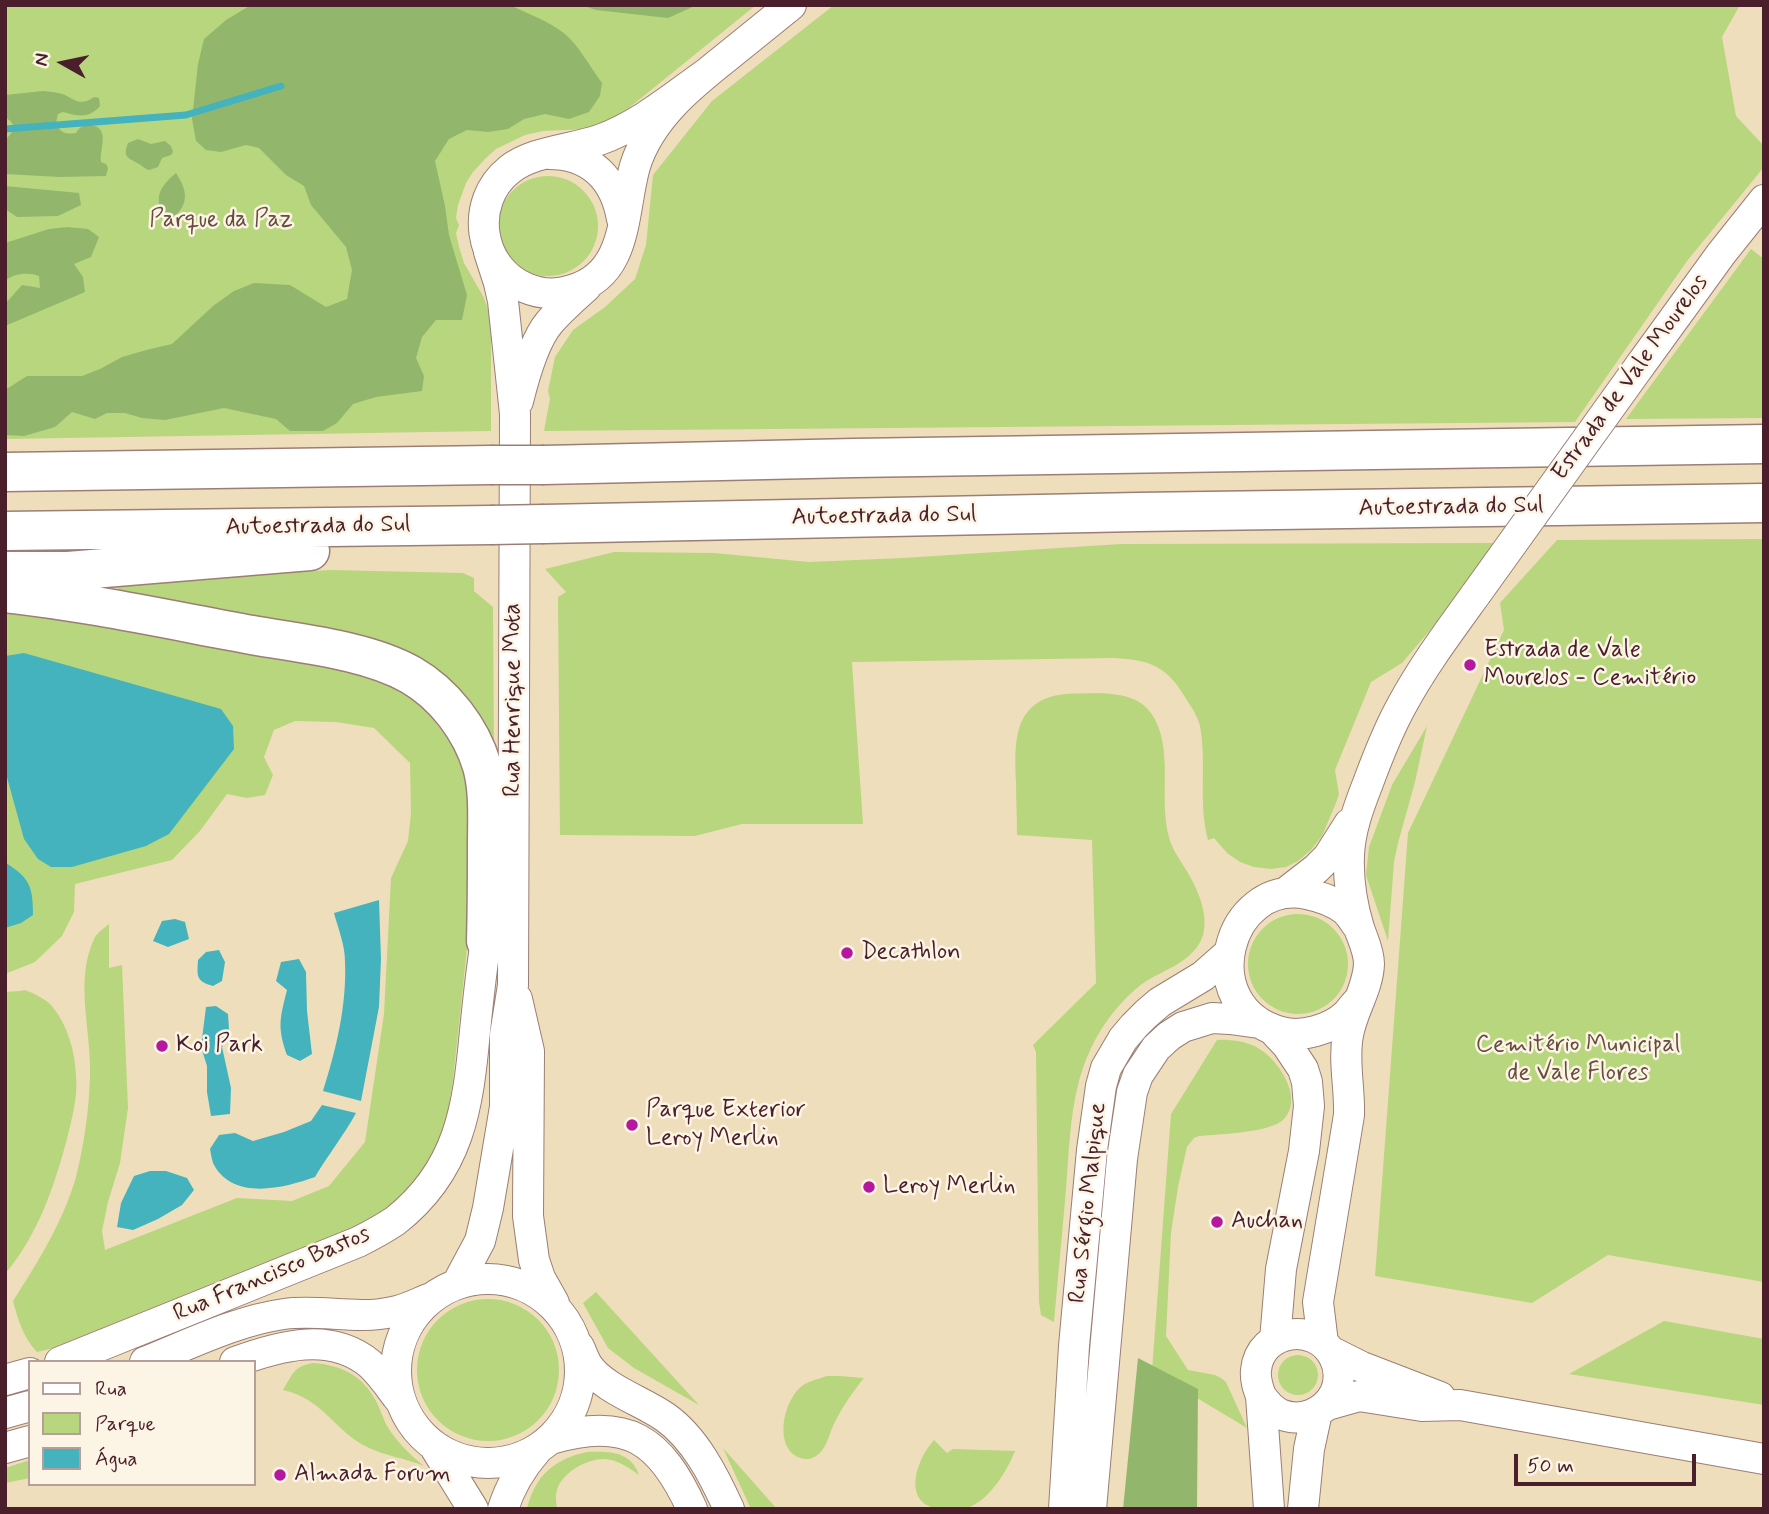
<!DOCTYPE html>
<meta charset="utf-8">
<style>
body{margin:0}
#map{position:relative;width:1769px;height:1514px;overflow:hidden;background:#efdebc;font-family:Mynerve,sans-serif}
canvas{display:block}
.frame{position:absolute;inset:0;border:7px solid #4a1f2b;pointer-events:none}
.legend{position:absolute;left:28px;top:1360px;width:228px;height:126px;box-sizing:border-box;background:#fcf5e5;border:2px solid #b59f9b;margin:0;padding:9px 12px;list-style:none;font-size:21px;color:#4a1f2b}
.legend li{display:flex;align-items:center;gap:14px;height:35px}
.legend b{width:35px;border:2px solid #b59f9b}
.north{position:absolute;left:28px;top:28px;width:70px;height:70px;-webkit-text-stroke:5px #fcf5e5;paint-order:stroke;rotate:279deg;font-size:19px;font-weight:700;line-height:28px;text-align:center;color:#4a1f2b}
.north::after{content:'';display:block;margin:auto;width:24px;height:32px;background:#4a1f2b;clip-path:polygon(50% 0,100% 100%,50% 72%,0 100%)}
.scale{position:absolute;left:1514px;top:1454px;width:182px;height:32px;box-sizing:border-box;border:4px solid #4a1f2b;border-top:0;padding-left:9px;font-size:21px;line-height:24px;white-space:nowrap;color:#4a1f2b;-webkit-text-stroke:5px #fcf5e5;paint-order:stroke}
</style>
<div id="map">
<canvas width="1769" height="1514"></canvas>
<div class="frame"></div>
<ul class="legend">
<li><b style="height:9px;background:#fff"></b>Rua</li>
<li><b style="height:19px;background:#b8d67d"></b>Parque</li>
<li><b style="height:19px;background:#44b3bd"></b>Água</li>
</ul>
<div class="north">N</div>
<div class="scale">50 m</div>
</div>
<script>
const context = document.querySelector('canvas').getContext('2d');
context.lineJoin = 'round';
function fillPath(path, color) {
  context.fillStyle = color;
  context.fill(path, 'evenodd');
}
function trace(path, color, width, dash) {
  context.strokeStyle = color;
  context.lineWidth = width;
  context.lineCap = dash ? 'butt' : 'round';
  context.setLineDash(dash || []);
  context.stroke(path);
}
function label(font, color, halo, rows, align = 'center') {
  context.font = font + ' Mynerve,sans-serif';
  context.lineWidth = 5;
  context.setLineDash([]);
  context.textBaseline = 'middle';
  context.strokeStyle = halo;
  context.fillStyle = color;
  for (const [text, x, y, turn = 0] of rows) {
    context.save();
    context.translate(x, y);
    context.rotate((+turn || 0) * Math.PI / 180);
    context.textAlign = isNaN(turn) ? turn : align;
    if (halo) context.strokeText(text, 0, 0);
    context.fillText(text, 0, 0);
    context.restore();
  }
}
fillPath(new Path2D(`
 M 5,5 L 756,5 L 614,120 L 587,129 L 543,131 L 525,135 L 496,149 L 486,158 L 473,172 L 466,183 L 458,205 L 456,218 L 459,225 L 456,233 L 459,247 L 464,263 L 483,296 L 488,309 L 491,324 L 491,431 L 5,439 Z
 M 834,5 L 1740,5 L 1722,37 L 1736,116 L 1764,146 L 1764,167 L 1687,261 L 1575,422 L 544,431 L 550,399 L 548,391 L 555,357 L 573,330 L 605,307 L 635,279 L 646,245 L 653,175 L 712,101 Z
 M498 226a50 50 0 1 1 100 0a50 50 0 1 1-100 0Z
 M 1751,249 L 1764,259 L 1764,418 L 1626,419 Z
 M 1764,539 L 1764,1282 L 1608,1255 L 1532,1303 L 1375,1276 L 1408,833 L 1504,630 L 1500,603 L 1557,540 Z
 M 1495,543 L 1454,602 L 1402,663 L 1371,682 L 1335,770 L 1339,794 L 1336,803 L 1322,836 L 1311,850 L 1298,861 L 1286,867 L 1271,869 L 1254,867 L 1240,862 L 1227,853 L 1214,838 L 1208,840 C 1198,803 1207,764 1200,726 C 1198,718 1193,709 1188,702 C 1168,667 1153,660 1113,658 L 852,662 L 863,824 L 742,824 L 695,836 L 560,835 L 558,597 L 566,592 L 545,569 L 614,552 L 714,553 L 809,562 L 903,558 L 1121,544 Z
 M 331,570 L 463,573 L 474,578 L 474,591 L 493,607 L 494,751 L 451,683 L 126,595 L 116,587 L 160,580 Z
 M 5,611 L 47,613 L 379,676 L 418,700 L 462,757 L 474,826 L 469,929 L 453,1080 L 445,1130 L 429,1163 L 410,1188 L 379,1216 L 306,1252 L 66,1345 L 37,1352 C 23,1337 18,1320 13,1301 C 38,1262 63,1222 76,1177 C 84,1145 89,1110 90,1077 C 92,1032 74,982 94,939 C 97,933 104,928 109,924 L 109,968 L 122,965 L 128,1108 L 120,1163 L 108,1202 L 102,1231 L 105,1250 L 237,1198 L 292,1201 L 329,1186 L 365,1142 L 384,1014 L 391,878 L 408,841 L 411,813 L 410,763 L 374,728 L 336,722 L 295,721 L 274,730 L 264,757 L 273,775 L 265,795 L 247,798 L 227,794 L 200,831 L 172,860 L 75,884 L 74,912 L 62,936 L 35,962 L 5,974 Z
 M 1099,693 C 1118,694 1139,696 1151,713 C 1175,747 1158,798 1169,837 C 1172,850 1180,859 1186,870 C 1197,887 1209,914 1203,935 C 1194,963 1163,969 1142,984 C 1130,993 1118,1006 1109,1018 C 1070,1071 1071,1127 1066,1190 C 1062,1234 1058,1278 1054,1322 L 1041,1315 L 1039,1302 L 1036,1052 L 1033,1045 L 1096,983 L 1092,840 L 1017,835 C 1017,817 1016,799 1016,781 C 1015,749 1012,709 1050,697 C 1065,692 1083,694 1099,693 Z
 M 1427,726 L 1415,782 L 1398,843 L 1394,862 L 1388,941 L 1366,875 L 1369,847 L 1392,785 Z
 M1248 964a50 50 0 1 1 100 0a50 50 0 1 1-100 0Z
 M 25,990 C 33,993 46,999 52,1006 C 68,1026 75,1051 76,1076 C 78,1097 72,1118 67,1139 C 54,1187 38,1235 5,1274 L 5,992 L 20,991 Z
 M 1217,1040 C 1233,1039 1251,1042 1264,1052 C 1281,1065 1303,1099 1284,1119 C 1271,1133 1219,1134 1199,1136 L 1194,1138 L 1187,1147 L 1178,1187 L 1171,1233 L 1166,1336 L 1188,1370 L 1215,1375 L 1221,1378 L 1226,1382 L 1247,1428 L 1152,1371 L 1171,1114 Z
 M 596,1292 L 699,1405 L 634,1368 L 608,1348 L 583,1303 Z
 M417 1370a71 71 0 1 1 142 0a71 71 0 1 1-142 0Z
 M 1664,1321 L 1764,1339 L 1764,1405 L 1569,1374 Z
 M1278 1375a20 20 0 1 1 40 0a20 20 0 1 1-40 0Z
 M 314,1363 C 339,1365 360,1374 373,1396 C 379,1405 382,1416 387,1426 C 397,1442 409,1454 424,1466 C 405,1458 385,1456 367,1447 C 333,1430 325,1400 283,1390 C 293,1374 293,1366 314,1363 Z
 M 827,1376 L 839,1376 L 864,1378 C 852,1393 842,1407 834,1424 C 830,1432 828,1442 823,1449 C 819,1455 812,1460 805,1459 C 772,1454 782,1401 802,1386 C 809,1381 818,1379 827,1376 Z
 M 934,1440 L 947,1453 L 953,1449 L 1015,1451 C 1007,1471 989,1501 967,1508 C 961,1510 952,1509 945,1509 C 901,1509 914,1462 934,1440 Z
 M 723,1448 L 777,1509 L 751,1509 Z
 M 587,1452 C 609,1451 631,1451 639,1475 C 629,1468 617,1459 604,1459 C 587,1459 565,1471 558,1487 C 555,1494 556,1501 557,1509 L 527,1509 C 535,1476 554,1459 587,1452 Z
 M 30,1460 L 30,1478 L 5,1483 L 5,1468 Z`), '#b8d67d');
fillPath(new Path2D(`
 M 251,5 L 510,5 C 528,14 549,21 565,34 C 579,46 591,68 602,83 L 600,96 L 589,112 L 569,119 L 545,114 L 524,119 L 508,129 L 488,132 L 467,130 L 449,139 L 435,161 L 445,206 L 449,235 L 467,295 L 462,320 L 436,320 L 422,337 L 416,358 L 424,376 L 422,391 L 376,397 L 353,404 L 337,423 L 323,431 L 290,431 L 276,419 L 224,408 L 165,420 L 142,418 L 125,413 L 107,413 L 95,419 L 72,412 L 55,427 L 24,436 L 5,435 L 5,390 L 27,376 L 82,376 L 100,369 L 122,357 L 150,349 L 172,344 L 213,306 L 234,291 L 254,283 L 290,285 L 326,307 L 347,299 L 352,270 L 346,247 L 311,205 L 304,186 L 286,175 L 259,148 L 246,145 L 221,152 L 206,150 L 196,141 L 192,119 L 198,64 L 204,39 L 226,20 Z
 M 581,5 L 697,5 L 668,18 L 596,10 Z
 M 43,91 C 51,92 60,92 67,96 C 77,102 83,105 94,97 L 99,98 L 100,106 C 89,119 78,116 63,112 L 58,114 L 56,123 C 59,132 66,135 76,133 C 80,127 83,124 91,125 C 111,128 99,150 101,162 L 106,164 L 108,168 L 106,176 L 59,177 L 5,174 C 5,166 3,148 5,142 C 9,133 22,128 5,117 L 5,95 Z
 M 138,139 L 151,144 L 165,141 L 171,146 L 173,152 L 171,155 L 162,158 L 158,167 L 149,170 C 145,169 143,166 139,164 C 129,158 122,158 128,143 Z
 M 176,173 C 190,194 188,208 167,222 C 154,200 156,190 176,173 Z
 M 5,186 L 79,193 L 81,205 L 58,216 L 17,217 L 5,209 Z
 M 67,227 L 88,229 L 99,237 L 91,257 L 74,264 L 83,277 L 85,292 L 5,326 L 5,304 L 22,285 L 40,288 L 39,276 C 28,272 14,273 5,281 L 5,243 L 49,229 Z
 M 1138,1358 L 1198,1389 L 1197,1509 L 1123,1509 Z`), '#92b76c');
fillPath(new Path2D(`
 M 24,653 L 221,709 L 233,726 L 234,749 L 169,834 L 146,846 L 72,867 L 51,867 L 38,859 L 24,839 L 5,770 L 5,656 Z
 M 6,863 C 30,878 33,887 33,915 L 21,923 L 5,928 Z
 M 379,900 L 381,959 L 379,1007 L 361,1101 L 323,1091 C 336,1050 347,1005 345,961 C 345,945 338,928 334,913 Z
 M 175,919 L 185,922 L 189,939 L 168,947 L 153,941 L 162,921 Z
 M 219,950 L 225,962 L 222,981 L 213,986 C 196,981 197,977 198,960 L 206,952 Z
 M 299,959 L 306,972 L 307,1011 L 312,1054 L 300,1061 L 287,1055 C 277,1027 280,1018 287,990 L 276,981 L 281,962 Z
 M 216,1006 L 228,1014 L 229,1029 L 222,1047 L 231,1088 L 230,1114 L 211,1116 L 207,1092 L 207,1066 L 201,1047 L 206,1007 Z
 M 322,1105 L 356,1113 C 344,1135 328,1155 315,1177 C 284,1188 234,1201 214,1165 C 212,1161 211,1154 210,1149 L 219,1135 L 235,1133 L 253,1141 L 284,1132 L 311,1121 Z
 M 150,1171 L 166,1171 L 187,1178 L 194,1190 L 182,1205 L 158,1219 L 133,1230 L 117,1227 L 121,1203 L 134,1176 Z`), '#44b3bd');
trace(new Path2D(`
 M 5,129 L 186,115 L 281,86`), '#44b3bd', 7);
const secondary = new Path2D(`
 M 707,73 C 673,97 639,126 599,140 C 572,149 530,152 509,170 C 469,202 478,268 526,288 C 540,294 557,295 572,290 C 629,274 622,211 635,166 C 650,118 690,86 728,56 C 749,39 770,22 791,5
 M 549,154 C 591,154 615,179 622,219
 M 1639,367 L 1721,254 L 1764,200
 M 518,401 C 524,377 534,341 549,323 C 560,310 574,298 586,287
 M 1285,893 L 1316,869 L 1328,857 L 1349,824
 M 517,999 L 529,1051 L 528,1216 L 534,1260 L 540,1278 L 554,1303
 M 1357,1002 C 1353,1006 1350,1011 1346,1015 C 1331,1029 1302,1038 1281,1032 C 1192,1007 1227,878 1307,894 C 1321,897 1335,901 1346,911 C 1351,916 1355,923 1359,928
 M 1272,1029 L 1287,1045 L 1303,1069 L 1307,1082 L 1309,1106 L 1304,1151 L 1281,1269 L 1275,1340
 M396 1371a92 92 0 1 1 184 0a92 92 0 1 1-184 0Z
 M 458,1282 L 480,1241 L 488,1208 L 505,1107 L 505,1035 L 513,985 L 515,414 L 503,301 L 499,283 L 489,252
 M 1323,1343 L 1318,1302 L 1349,1115 C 1350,1088 1343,1061 1348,1035 C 1352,1011 1368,989 1369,964 C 1369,951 1363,940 1359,928 C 1352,905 1348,879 1349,855 C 1350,830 1359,806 1368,783 C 1378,756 1388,730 1402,705 C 1423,666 1450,630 1476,594
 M 579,1347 C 582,1353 584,1360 588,1366 C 604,1389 642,1401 665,1417 C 695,1438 714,1476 729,1509
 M 1332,1352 L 1362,1367 L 1440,1397
 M 60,1362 L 358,1242 C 370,1236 383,1229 395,1221 C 460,1170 468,1107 475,1031 C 478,1001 481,971 486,941
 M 145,1362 C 188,1345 238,1320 284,1314 C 320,1309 357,1320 392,1312 C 405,1310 416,1304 428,1299
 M 235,1362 C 279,1346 330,1331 370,1364 C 381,1374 389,1386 398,1398
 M 5,1380 L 30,1373
 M 1261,1396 C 1266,1403 1272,1410 1280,1414 C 1301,1423 1325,1413 1335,1393 C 1340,1382 1340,1368 1334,1357 C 1316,1321 1260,1329 1256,1370 C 1255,1380 1258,1388 1261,1396 L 1269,1509
 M 1327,1405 L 1359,1396 L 1422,1406 L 1460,1405 L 1764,1459
 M 5,1413 L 30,1406
 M 551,1439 C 627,1416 661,1440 692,1509
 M 5,1448 L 30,1441
 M 436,1449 L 473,1509
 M 503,1509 C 510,1487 521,1468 536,1451
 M 1064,1509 L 1074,1346 L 1092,1150 L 1101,1086 L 1106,1068 L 1123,1039 L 1134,1026 L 1146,1014 L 1160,1002 L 1203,976 L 1228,954
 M 1091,1509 L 1122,1159 L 1132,1092 L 1138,1075 L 1156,1048 L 1169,1036 L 1183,1027 L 1212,1018 L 1230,1019 L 1259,1023
 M 1303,1509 L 1309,1449 L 1317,1412`);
const highway = new Path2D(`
 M 544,465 L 854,458 L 1764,444
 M 5,472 L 491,465
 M 544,524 L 1138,512 L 1764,503
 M 5,531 L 491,525
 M 5,571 L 68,571 L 310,551
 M 5,593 C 88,602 170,620 252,635 C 302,644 367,650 411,675 C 444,694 471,729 482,766 C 489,791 487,819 487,845 C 487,877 487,909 486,941`);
trace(secondary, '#9c7e74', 32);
trace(highway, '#9c7e74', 41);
trace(secondary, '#fff', 30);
trace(highway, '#fff', 38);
const secondaryBridge = new Path2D(`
 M 1476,594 L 1639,367`);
const highwayBridge = new Path2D(`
 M 491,465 L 544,465
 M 491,525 L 544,524`);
trace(secondaryBridge, '#9c7e74', 32, []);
trace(highwayBridge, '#9c7e74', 41, []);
trace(secondaryBridge, '#fff', 30);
trace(highwayBridge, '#fff', 38);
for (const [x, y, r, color] of [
 [1470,665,7,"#b5179e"],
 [847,953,7,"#b5179e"],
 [162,1046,7,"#b5179e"],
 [632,1125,7,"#b5179e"],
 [869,1187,7,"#b5179e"],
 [1217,1222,7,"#b5179e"],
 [280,1475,7,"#b5179e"]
]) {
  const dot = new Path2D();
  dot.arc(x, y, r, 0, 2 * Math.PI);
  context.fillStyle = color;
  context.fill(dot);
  trace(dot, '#fcf5e5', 2.5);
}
label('24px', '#664d40', '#fcf5e5', [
 ["Parque da Paz",221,221],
 ["Cemitério Municipal",1578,1046],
 ["de Vale Flores",1578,1074]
]);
label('24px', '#4a1f2b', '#fcf5e5', [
 ["Estrada de Vale Mourelos",1631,378,-54],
 ["Autoestrada do Sul",1451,508,-1],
 ["Autoestrada do Sul",884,517,-1],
 ["Autoestrada do Sul",318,527,-1],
 ["Rua Henrique Mota",514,700,-90],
 ["Rua Sérgio Malpique",1089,1203,-84],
 ["Rua Francisco Bastos",272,1275,-23]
]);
label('24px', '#4a1f2b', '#fcf5e5', [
 ["Estrada de Vale",1484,651],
 ["Mourelos - Cemitério",1484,679],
 ["Decathlon",861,953],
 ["Koi Park",176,1046],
 ["Parque Exterior",646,1111],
 ["Leroy Merlin",646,1139],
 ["Leroy Merlin",883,1187],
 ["Auchan",1231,1222],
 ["Almada Forum",294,1475]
], 'left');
</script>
